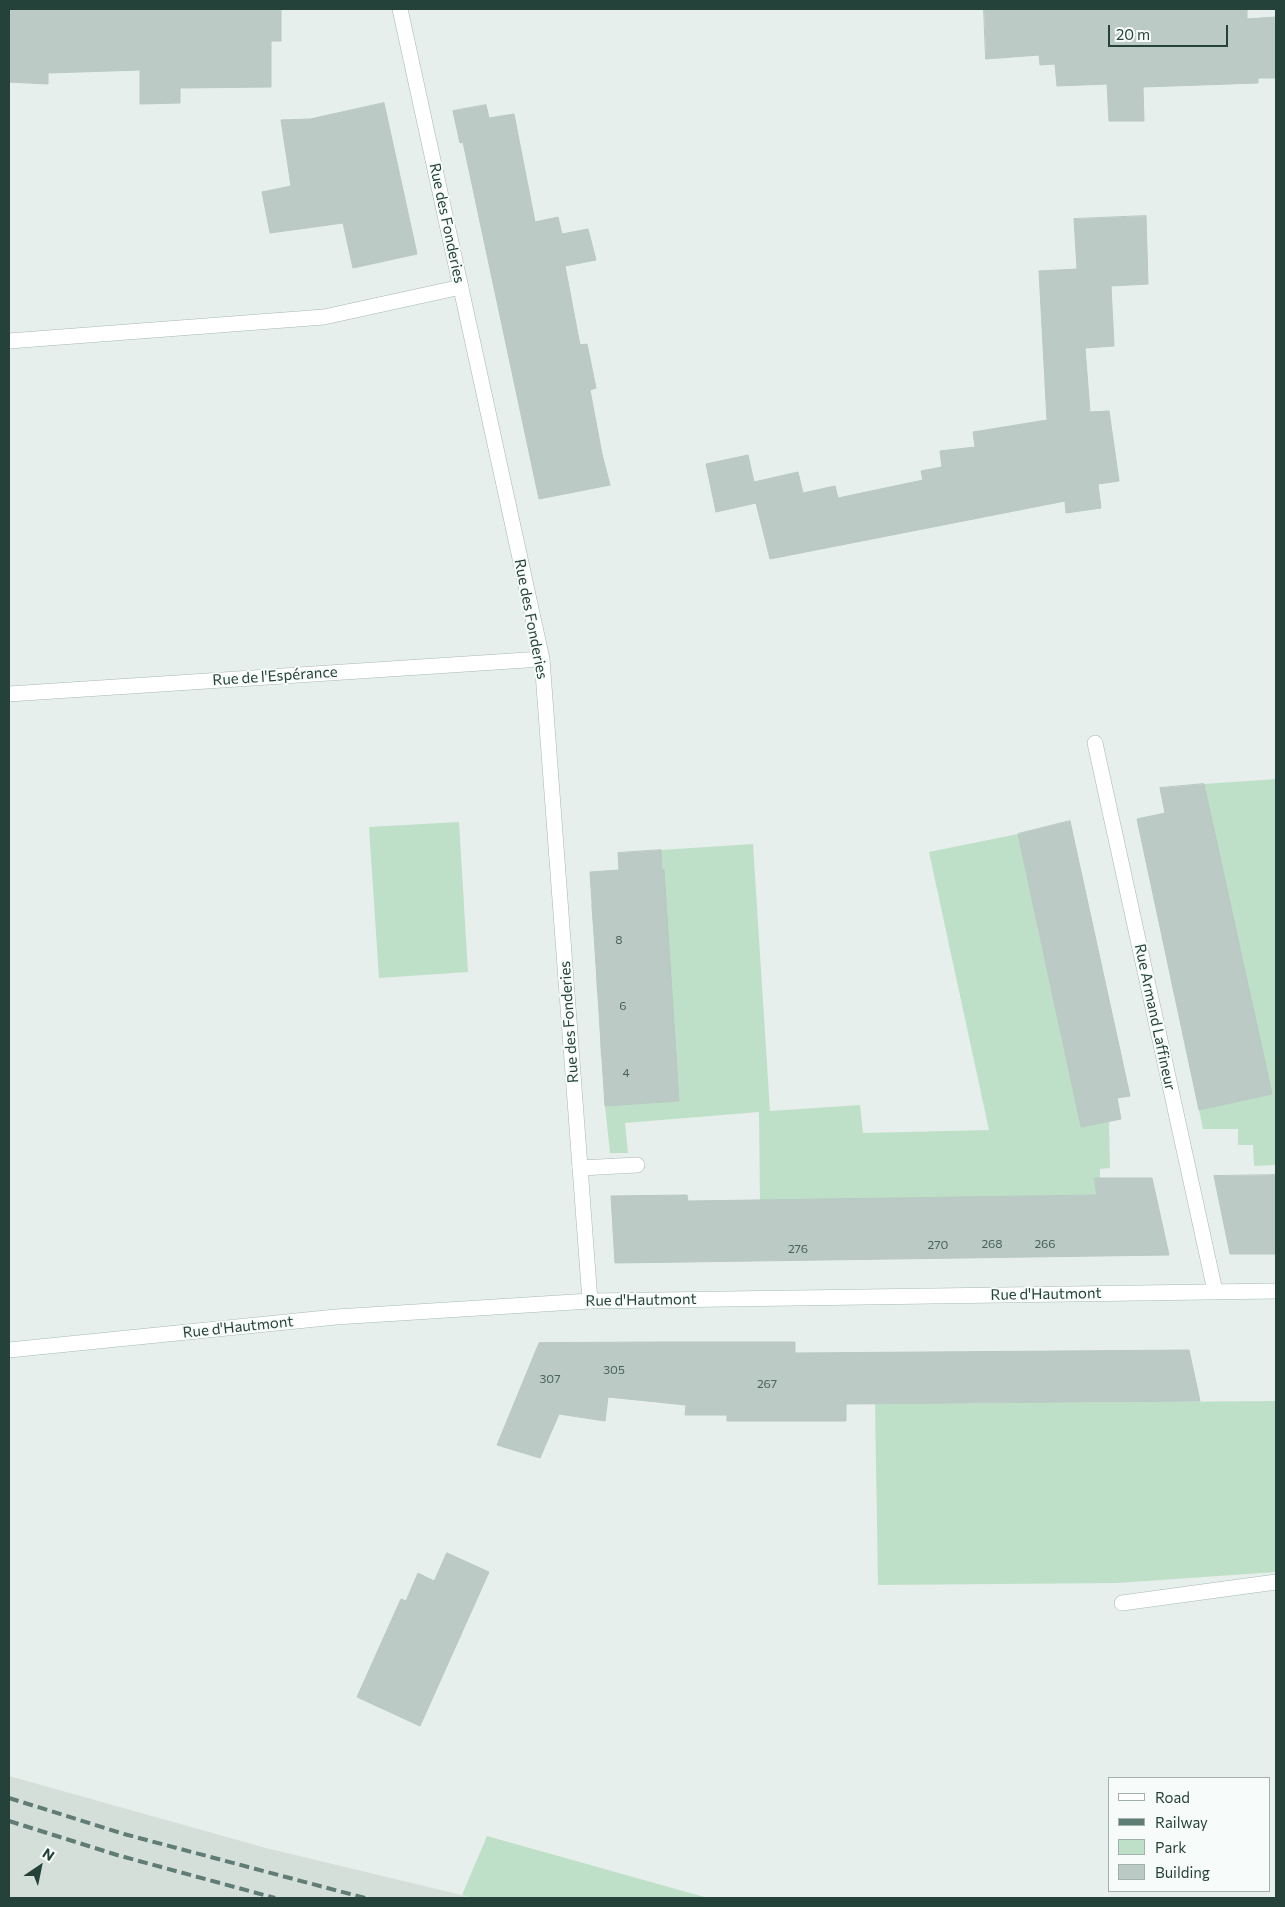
<!DOCTYPE html>
<meta charset="utf-8">
<style>
body{margin:0}
#map{position:relative;width:1285px;height:1907px;overflow:hidden;background:#e6efeb;font-family:Commissioner,sans-serif}
canvas{display:block}
.frame{position:absolute;inset:0;border:10px solid #24423a;pointer-events:none}
.legend{position:absolute;left:1108px;top:1777px;width:162px;height:115px;box-sizing:border-box;background:#f7fbf9;border:1px solid #a3b1ad;margin:0;padding:6px 9px;list-style:none;font-size:15px;color:#24423a}
.legend li{display:flex;align-items:center;gap:10px;height:25px}
.legend b{width:25px;border:1px solid #a3b1ad}
.north{position:absolute;left:15px;top:1842px;width:50px;height:50px;-webkit-text-stroke:4px #f7fbf9;paint-order:stroke;rotate:34deg;font-size:14px;font-weight:700;line-height:20px;text-align:center;color:#24423a}
.north::after{content:'';display:block;margin:auto;width:18px;height:22px;background:#24423a;clip-path:polygon(50% 0,100% 100%,50% 72%,0 100%)}
.scale{position:absolute;left:1108px;top:25px;width:120px;height:22px;box-sizing:border-box;border:2px solid #24423a;border-top:0;padding-left:6px;font-size:15px;line-height:18px;white-space:nowrap;color:#24423a;-webkit-text-stroke:4px #f7fbf9;paint-order:stroke}
</style>
<div id="map">
<canvas width="1285" height="1907"></canvas>
<div class="frame"></div>
<ul class="legend">
<li><b style="height:6px;background:#fff"></b>Road</li>
<li><b style="height:6px;background:#5f7d75"></b>Railway</li>
<li><b style="height:14px;background:#bfe0c8"></b>Park</li>
<li><b style="height:14px;background:#bbcac4"></b>Building</li>
</ul>
<div class="north">N</div>
<div class="scale">20 m</div>
</div>
<script>
const context = document.querySelector('canvas').getContext('2d');
context.lineJoin = 'round';
function fillPath(path, color) {
  context.fillStyle = color;
  context.fill(path, 'evenodd');
}
function trace(path, color, width, dash) {
  context.strokeStyle = color;
  context.lineWidth = width;
  context.lineCap = dash ? 'butt' : 'round';
  context.setLineDash(dash || []);
  context.stroke(path);
}
function label(font, color, halo, rows, align = 'center') {
  context.font = font + ' Commissioner,sans-serif';
  context.lineWidth = 4;
  context.setLineDash([]);
  context.textBaseline = 'middle';
  context.strokeStyle = halo;
  context.fillStyle = color;
  for (const [text, x, y, turn = 0] of rows) {
    context.save();
    context.translate(x, y);
    context.rotate((+turn || 0) * Math.PI / 180);
    context.textAlign = isNaN(turn) ? turn : align;
    if (halo) context.strokeText(text, 0, 0);
    context.fillText(text, 0, 0);
    context.restore();
  }
}
fillPath(new Path2D(`
 M 9,1776 L 266,1848 L 474,1898 L 9,1898 Z`), '#d4dfda');
fillPath(new Path2D(`
 M 1276,779 L 1276,1192 L 1275,1165 L 1254,1166 L 1253,1145 L 1238,1145 L 1238,1129 L 1203,1129 L 1199,1110 L 1272,1094 L 1175,997 L 1171,981 L 1244,965 L 1232,918 L 1161,933 L 1158,916 L 1229,900 L 1218,853 L 1147,868 L 1144,851 L 1215,834 L 1204,784 Z
 M 459,822 L 468,972 L 379,978 L 369,827 Z
 M 1018,834 L 1081,1127 L 1109,1121 L 1110,1168 L 1100,1169 L 1100,1178 L 1095,1178 L 1096,1195 L 760,1200 L 759,1112 L 625,1123 L 628,1153 L 610,1153 L 605,1106 L 679,1101 L 677,1072 L 631,1055 L 601,1058 L 600,1040 L 675,1035 L 670,986 L 597,992 L 596,974 L 670,969 L 665,920 L 593,925 L 591,904 L 665,898 L 661,850 L 753,844 L 770,1111 L 860,1105 L 863,1133 L 989,1130 L 929,852 Z
 M 1276,1401 L 1276,1572 L 1117,1583 L 878,1585 L 875,1404 Z
 M 487,1836 L 708,1898 L 474,1898 L 462,1895 Z`), '#bfe0c8');
const building = new Path2D(`
 M 9,9 L 281,9 L 281,41 L 271,41 L 271,87 L 180,88 L 180,103 L 140,104 L 140,70 L 48,73 L 48,84 L 9,82 Z
 M 984,9 L 1247,9 L 1247,19 L 1276,17 L 1276,78 L 1258,78 L 1258,83 L 1143,87 L 1144,121 L 1109,121 L 1107,84 L 1057,86 L 1055,64 L 1040,65 L 1039,55 L 986,59 Z
 M 384,103 L 417,254 L 353,268 L 343,223 L 270,233 L 262,192 L 291,186 L 281,120 L 310,119 Z
 M 486,105 L 489,118 L 514,114 L 535,222 L 558,217 L 562,234 L 588,229 L 596,260 L 565,266 L 580,345 L 587,344 L 596,388 L 590,390 L 602,454 L 610,485 L 539,499 L 463,142 L 460,143 L 453,111 Z
 M 1146,216 L 1148,284 L 1111,286 L 1114,346 L 1085,348 L 1090,412 L 1109,411 L 1119,481 L 1098,484 L 1101,508 L 1066,513 L 1065,501 L 770,559 L 756,503 L 716,512 L 706,464 L 748,455 L 754,482 L 798,472 L 803,493 L 835,486 L 838,498 L 923,480 L 921,471 L 942,467 L 940,451 L 975,447 L 973,432 L 1047,420 L 1039,271 L 1077,269 L 1074,219 Z
 M 1204,784 L 1272,1094 L 1199,1110 L 1137,819 L 1165,813 L 1160,788 Z
 M 1070,821 L 1130,1096 L 1117,1098 L 1121,1119 L 1081,1127 L 1018,834 Z
 M 661,850 L 662,870 L 664,869 L 679,1101 L 605,1106 L 590,872 L 619,870 L 618,853 Z
 M 1276,1175 L 1276,1254 L 1230,1254 L 1214,1176 Z
 M 1095,1178 L 1152,1178 L 1169,1255 L 615,1263 L 611,1196 L 687,1195 L 688,1201 L 1096,1195 Z
 M 661,1342 L 795,1342 L 795,1353 L 1189,1350 L 1200,1401 L 846,1404 L 846,1421 L 727,1421 L 727,1415 L 685,1415 L 686,1405 L 608,1397 L 605,1421 L 559,1414 L 540,1458 L 497,1445 L 539,1343 Z
 M 447,1553 L 489,1572 L 420,1726 L 357,1697 L 401,1599 L 406,1601 L 418,1573 L 434,1581 Z`);
fillPath(building, '#bbcac4');
trace(building, '#b8c9c2', 1);
const lane = new Path2D(`
 M 9,341 L 324,317 L 461,287
 M 580,1168 L 637,1165
 M 1122,1603 L 1276,1582`);
const street = new Path2D(`
 M 400,9 L 542,659 L 590,1301
 M 9,694 L 542,659
 M 1095,743 L 1215,1291`);
const secondary = new Path2D(`
 M 9,1350 L 336,1317 L 590,1301 L 1276,1291`);
trace(lane, '#a8b8b2', 16);
trace(street, '#a8b8b2', 16);
trace(secondary, '#a4bbb3', 16);
trace(lane, '#fff', 15);
trace(street, '#fff', 15);
trace(secondary, '#fff', 15);
trace(new Path2D(`
 M 9,1798 L 124,1834 L 365,1898
 M 9,1821 L 117,1855 L 275,1898`), '#5f7d75', 4, [10, 5]);
label('12px', '#4a645c', null, [
 ["8",619,940],
 ["6",623,1006],
 ["4",626,1073],
 ["268",992,1244],
 ["266",1045,1244],
 ["270",938,1245],
 ["276",798,1249],
 ["305",614,1370],
 ["307",550,1379],
 ["267",767,1384]
]);
label('15px', '#24423a', '#f7fbf9', [
 ["Rue des Fonderies",447,223,78],
 ["Rue des Fonderies",531,619,79],
 ["Rue de l'Espérance",275,676,-4],
 ["Rue Armand Laffineur",1155,1017,78],
 ["Rue des Fonderies",569,1022,-94],
 ["Rue d'Hautmont",1046,1294,-1],
 ["Rue d'Hautmont",641,1300,-1],
 ["Rue d'Hautmont",238,1327,-6]
]);
</script>
